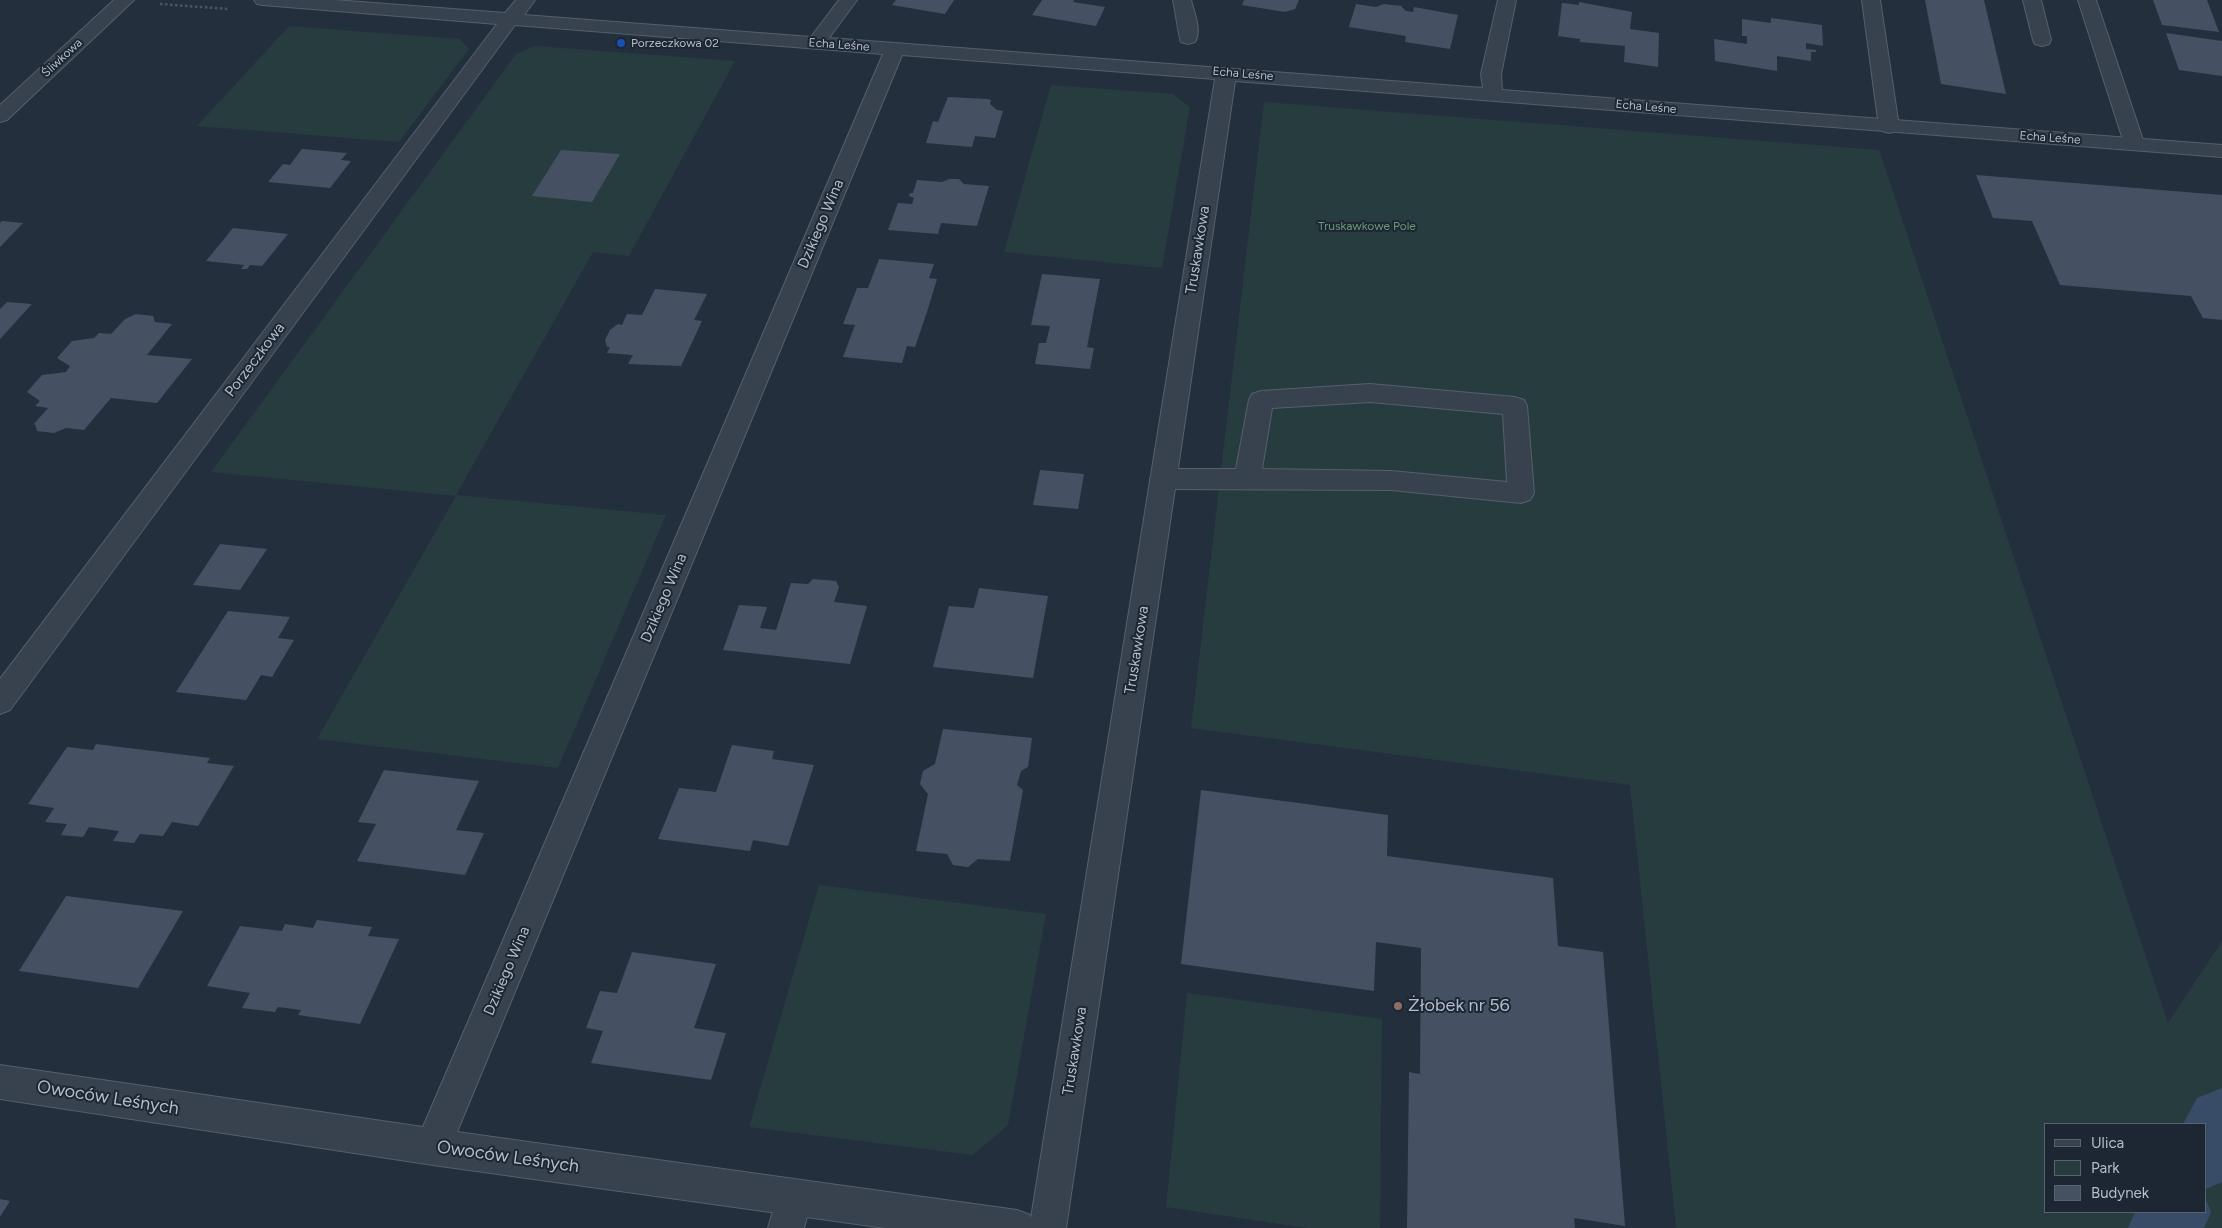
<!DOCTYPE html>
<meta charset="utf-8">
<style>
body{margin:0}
#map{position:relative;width:2222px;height:1228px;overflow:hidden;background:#242f3e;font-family:Figtree,sans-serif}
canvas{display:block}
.legend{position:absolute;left:2044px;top:1123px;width:162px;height:90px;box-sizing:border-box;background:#1d2633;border:1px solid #59626f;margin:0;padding:6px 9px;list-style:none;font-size:15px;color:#b4bcc9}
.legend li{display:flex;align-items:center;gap:10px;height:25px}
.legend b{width:25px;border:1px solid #59626f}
</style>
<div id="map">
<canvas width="2222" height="1228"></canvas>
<ul class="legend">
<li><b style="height:6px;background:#38414e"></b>Ulica</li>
<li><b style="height:14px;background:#263c3f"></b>Park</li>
<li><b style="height:14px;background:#455162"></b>Budynek</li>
</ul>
</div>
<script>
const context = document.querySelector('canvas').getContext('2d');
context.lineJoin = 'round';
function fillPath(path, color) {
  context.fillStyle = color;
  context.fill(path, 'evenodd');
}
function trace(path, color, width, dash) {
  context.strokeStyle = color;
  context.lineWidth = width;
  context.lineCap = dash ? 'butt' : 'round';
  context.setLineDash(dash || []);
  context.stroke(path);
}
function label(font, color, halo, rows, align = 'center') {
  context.font = font + ' Figtree,sans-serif';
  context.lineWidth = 4;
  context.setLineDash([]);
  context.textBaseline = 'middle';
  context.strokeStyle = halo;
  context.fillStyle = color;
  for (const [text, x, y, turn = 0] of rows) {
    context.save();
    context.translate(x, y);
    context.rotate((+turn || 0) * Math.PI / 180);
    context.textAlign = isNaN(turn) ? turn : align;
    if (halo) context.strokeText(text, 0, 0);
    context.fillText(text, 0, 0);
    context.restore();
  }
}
fillPath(new Path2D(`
 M 289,26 L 460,39 L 469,49 L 399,142 L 197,126 Z
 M 535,46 L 735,61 L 629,256 L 593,252 L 456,495 L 666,515 L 558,768 L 317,739 L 456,496 L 211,472 L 516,54 Z
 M 1051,85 L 1173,94 L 1190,107 L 1162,268 L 1004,252 Z
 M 1264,102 L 1879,150 L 2168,1023 L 2222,941 L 2222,1228 L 1676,1228 L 1630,785 L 1191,728 ZM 2046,1124 L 2206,1124 L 2206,1212 L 2046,1212 Z
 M 819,885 L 1046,914 L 1008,1125 L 973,1155 L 749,1127 Z
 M 1187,993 L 1382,1019 L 1380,1228 L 1306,1228 L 1166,1207 Z`), '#263c3f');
fillPath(new Path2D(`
 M 2222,1088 L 2222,1182 L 2206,1189 L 2206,1124 L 2183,1124 L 2197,1098 Z
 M 2206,1200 L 2211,1212 L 2204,1228 L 2128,1228 L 2135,1212 L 2206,1212 Z`), '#394c67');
fillPath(new Path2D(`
 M 896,0 L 954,0 L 945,14 L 892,5 Z
 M 1042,0 L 1074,0 L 1073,2 L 1105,7 L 1096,26 L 1032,15 Z
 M 1244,0 L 1299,0 L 1295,9 L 1285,12 L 1242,5 Z
 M 1925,0 L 1984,0 L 2006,94 L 1941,84 Z
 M 2153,0 L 2207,0 L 2219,32 L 2162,25 Z
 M 1579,2 L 1632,12 L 1630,29 L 1659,33 L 1658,67 L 1624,62 L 1625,46 L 1580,42 L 1580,39 L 1558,36 L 1562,3 L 1579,5 Z
 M 1356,4 L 1376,7 L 1384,4 L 1401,6 L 1406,11 L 1413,12 L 1414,7 L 1458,15 L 1450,49 L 1405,42 L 1406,36 L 1349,27 Z
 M 1771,18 L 1822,25 L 1823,46 L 1806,43 L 1806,49 L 1816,50 L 1816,52 L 1811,52 L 1811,61 L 1777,56 L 1777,71 L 1715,61 L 1714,39 L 1747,44 L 1747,36 L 1742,36 L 1742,19 L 1771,23 Z
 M 2166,33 L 2222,41 L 2222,76 L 2179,70 Z
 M 948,97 L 987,99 L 991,100 L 990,104 L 997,110 L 1003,111 L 995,138 L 975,136 L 972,147 L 926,143 L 933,121 L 938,122 Z
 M 302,149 L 347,153 L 341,160 L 351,161 L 330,188 L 268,182 L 283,164 L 290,165 Z
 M 561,150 L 620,154 L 592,202 L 532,196 Z
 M 1976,175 L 2222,195 L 2222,320 L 2203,318 L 2191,296 L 2060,285 L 2032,221 L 1993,218 Z
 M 949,179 L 959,179 L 964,184 L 989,186 L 977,226 L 941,223 L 938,234 L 888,230 L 898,203 L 912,204 L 914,198 L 909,196 L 910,193 L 913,193 L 917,180 L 942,182 Z
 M 2,221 L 23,223 L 0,247 L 0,223 Z
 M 233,228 L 288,234 L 262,266 L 250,265 L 247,269 L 241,269 L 244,265 L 206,261 Z
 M 879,259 L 934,264 L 929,278 L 937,279 L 927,312 L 915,347 L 907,346 L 902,363 L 843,357 L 855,325 L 843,324 L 857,288 L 868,288 Z
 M 1042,274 L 1100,279 L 1087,347 L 1094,348 L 1090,369 L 1035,364 L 1039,343 L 1046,343 L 1050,326 L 1031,325 Z
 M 655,289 L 707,294 L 694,320 L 702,321 L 681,366 L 628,364 L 633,355 L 607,353 L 610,347 L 607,347 L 605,340 L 610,330 L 618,324 L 622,325 L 627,314 L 642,315 Z
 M 7,302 L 32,304 L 0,339 L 0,309 Z
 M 136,314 L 153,316 L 155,322 L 172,324 L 147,355 L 192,359 L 157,403 L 111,398 L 84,430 L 66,428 L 54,433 L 37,431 L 35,424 L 33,425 L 48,408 L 35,406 L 40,401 L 27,392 L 42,375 L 66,372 L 70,366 L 57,358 L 72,341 L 94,338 L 99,333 L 111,334 L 125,319 Z
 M 1040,470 L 1084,474 L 1078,509 L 1033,505 Z
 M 220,544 L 267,549 L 240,590 L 193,585 Z
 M 813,579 L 836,581 L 839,587 L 834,602 L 867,606 L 850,664 L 723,650 L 739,605 L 767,607 L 760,628 L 776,630 L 791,583 L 808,584 Z
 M 979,588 L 1048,596 L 1033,678 L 933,667 L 949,606 L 974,608 Z
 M 228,611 L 290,617 L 278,638 L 294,640 L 272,677 L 261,675 L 246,700 L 176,692 Z
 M 943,729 L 1032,738 L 1028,767 L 1021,771 L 1017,785 L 1023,790 L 1010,861 L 978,859 L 968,867 L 953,865 L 947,854 L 916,851 L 928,794 L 920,784 L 923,771 L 935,764 Z
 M 96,744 L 210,758 L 207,763 L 234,766 L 198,826 L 172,822 L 163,836 L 140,834 L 134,843 L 113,841 L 119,831 L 89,827 L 83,837 L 61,835 L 67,824 L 45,822 L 54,808 L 28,804 L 67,747 L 93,750 Z
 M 732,745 L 774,751 L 772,759 L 814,765 L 788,846 L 753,840 L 750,851 L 658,839 L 679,788 L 716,792 Z
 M 384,770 L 479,781 L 456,830 L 484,833 L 465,875 L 357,861 L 376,824 L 358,822 Z
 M 1201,790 L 1388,815 L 1387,856 L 1553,878 L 1558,946 L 1603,952 L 1625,1226 L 1574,1218 L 1575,1228 L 1407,1228 L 1409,1072 L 1420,1074 L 1421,948 L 1376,942 L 1374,991 L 1181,964 Z
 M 66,896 L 183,911 L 138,988 L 19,971 Z
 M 317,920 L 372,927 L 368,936 L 399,939 L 360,1024 L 298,1015 L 301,1010 L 278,1007 L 275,1012 L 242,1008 L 250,993 L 207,986 L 240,926 L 282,931 L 285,924 L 313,928 Z
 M 632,952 L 716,964 L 694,1028 L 726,1033 L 711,1080 L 591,1063 L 603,1031 L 586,1028 L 600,991 L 617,993 Z
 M 0,1199 L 10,1201 L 0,1217 Z`), '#455162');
const lane = new Path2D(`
 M 1862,0 L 1880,0 L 1899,127 L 1896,131 L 1889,133 L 1882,131 L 1879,127 Z
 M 2023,0 L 2041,0 L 2051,40 L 2049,44 L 2042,46 L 2035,44 L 2033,40 Z
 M 2078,0 L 2096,0 L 2144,143 L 2141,147 L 2134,149 L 2127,147 L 2124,143 Z
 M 1370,384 L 1515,397 L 1524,400 L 1527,406 L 1534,493 L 1530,500 L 1521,503 L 1391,490 L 1163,489 L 1154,486 L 1150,479 L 1154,472 L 1163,469 L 1236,469 L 1249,400 L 1252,394 L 1261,391 ZM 1370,402 L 1503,414 L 1507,482 L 1391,471 L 1262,469 L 1272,408 Z
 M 794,1179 L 807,1184 L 812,1197 L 804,1228 L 768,1228 L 781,1184 Z`);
const street = new Path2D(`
 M 114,0 L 134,0 L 7,120 L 0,122 L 0,105 Z
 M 254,0 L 334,0 L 505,13 L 516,0 L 535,0 L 524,15 L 811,37 L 839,0 L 857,0 L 829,38 L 1483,88 L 1481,74 L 1498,0 L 1516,0 L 1501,74 L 1502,90 L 2222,145 L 2222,157 L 1235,81 L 1066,1228 L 885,1228 L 433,1165 L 0,1099 L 0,1065 L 423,1127 L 883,54 L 515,25 L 10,710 L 0,714 L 0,679 L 497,24 L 263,5 L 257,4 ZM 902,55 L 1215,79 L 1031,1218 L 1030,1215 L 1017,1210 L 457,1132 Z
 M 1173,0 L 1191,0 C 1194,12 1202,31 1195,42 L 1188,44 L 1181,42 C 1179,38 1175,8 1173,0 Z`);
trace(lane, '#565f6c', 2);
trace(street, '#565f6c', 2);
trace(new Path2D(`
 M 160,4 L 228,9`), '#44595c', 2.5, [2.5, 2.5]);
fillPath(lane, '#38414e');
fillPath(street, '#38414e');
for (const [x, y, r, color] of [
 [621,43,5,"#1a4fb4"],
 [1398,1006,5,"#8d6e63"]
]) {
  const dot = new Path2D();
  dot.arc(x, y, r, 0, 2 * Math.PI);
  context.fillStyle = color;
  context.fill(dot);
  trace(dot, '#1d2633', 2);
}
label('12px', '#b4bcc9', '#1d2633', [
 ["Porzeczkowa 02",631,43]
], 'left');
label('12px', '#b4bcc9', '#1d2633', [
 ["Echa Leśne",839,45,4],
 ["Śliwkowa",62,58,-43],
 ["Echa Leśne",1243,74,5],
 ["Echa Leśne",1646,107,5],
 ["Echa Leśne",2050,138,4]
]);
label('12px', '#6b9a76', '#1d2633', [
 ["Truskawkowe Pole",1367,226]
]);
label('15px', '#b4bcc9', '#1d2633', [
 ["Dzikiego Wina",821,224,-67],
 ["Truskawkowa",1198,250,-81],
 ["Porzeczkowa",255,360,-53],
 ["Dzikiego Wina",664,598,-67],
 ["Truskawkowa",1137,650,-81],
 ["Dzikiego Wina",507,971,-67],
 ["Truskawkowa",1075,1051,-81]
]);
label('18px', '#b4bcc9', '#1d2633', [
 ["Żłobek nr 56",1408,1006]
], 'left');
label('18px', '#b4bcc9', '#1d2633', [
 ["Owoców Leśnych",108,1098,9],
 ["Owoców Leśnych",508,1157,8]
]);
</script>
